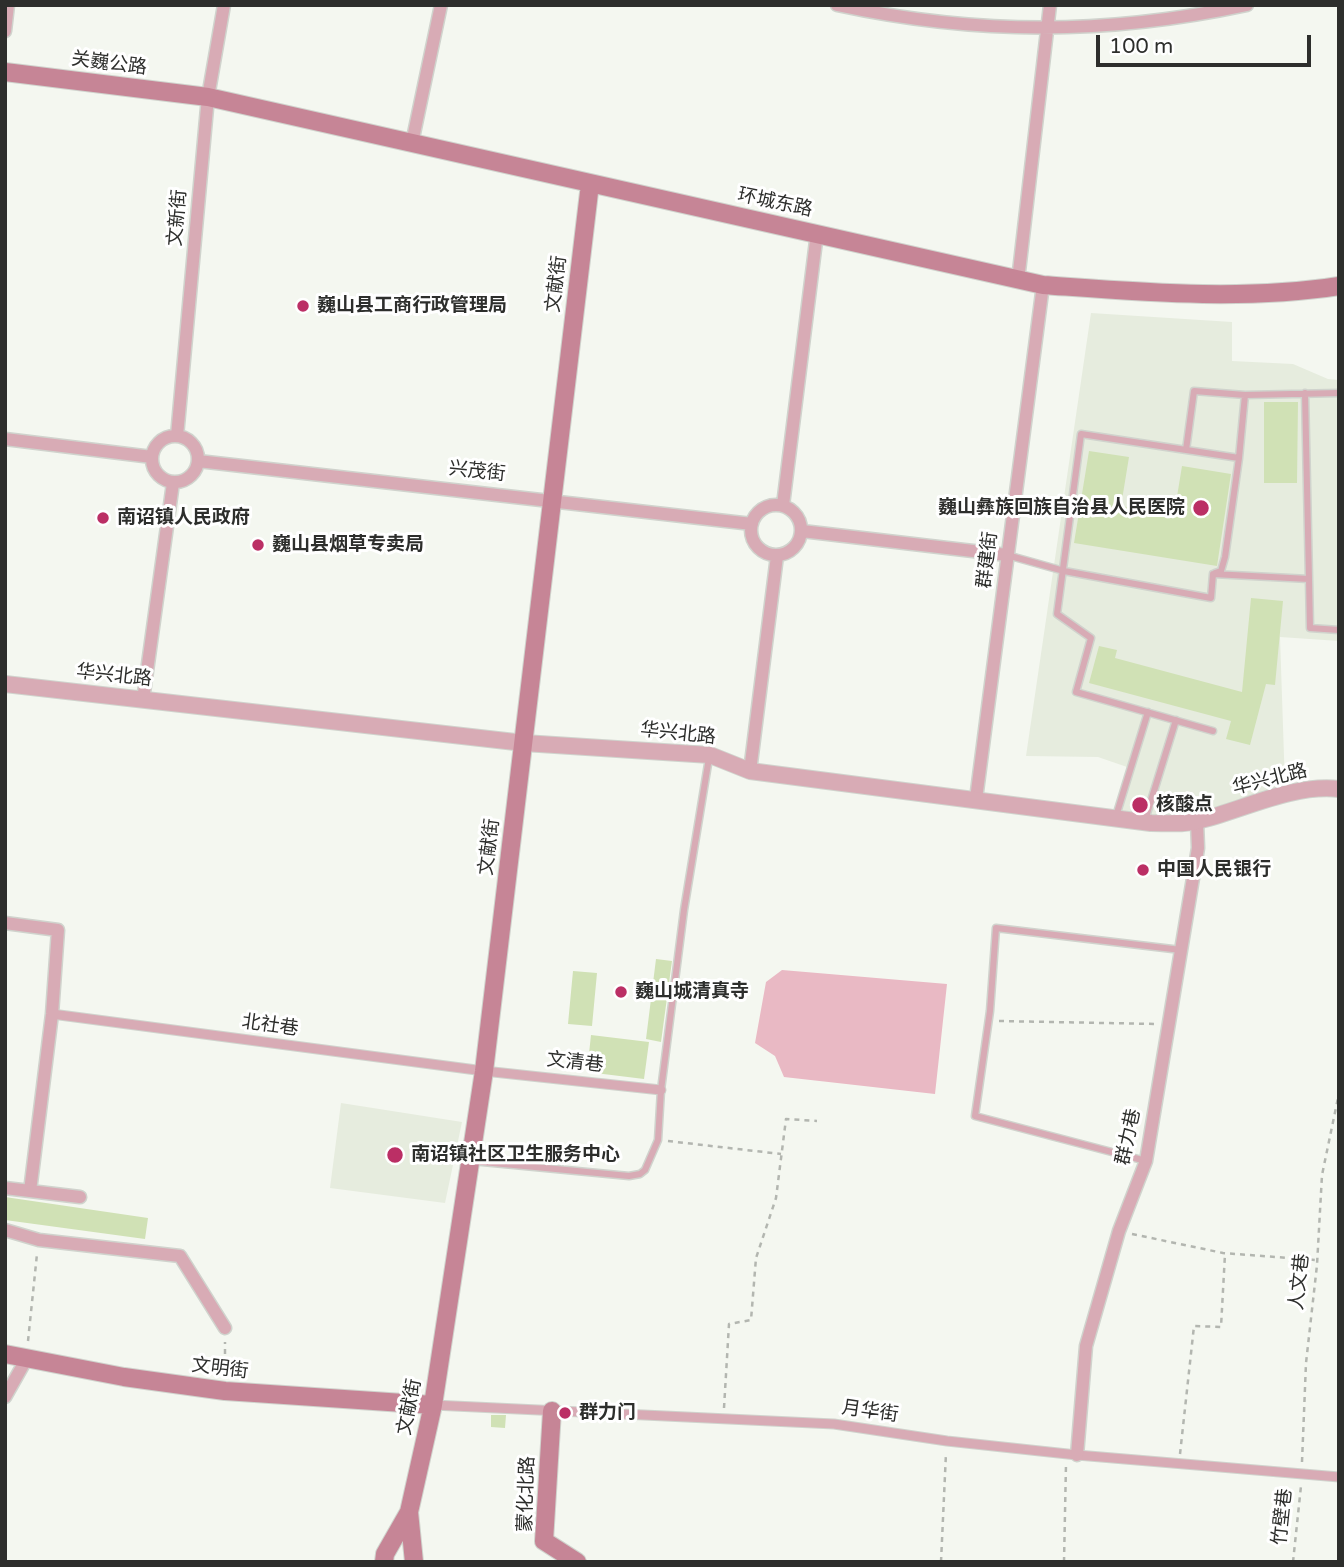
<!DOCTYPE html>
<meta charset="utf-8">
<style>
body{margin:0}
#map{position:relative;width:1344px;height:1567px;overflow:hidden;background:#f4f7f0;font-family:"Varela Round",sans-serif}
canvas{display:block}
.frame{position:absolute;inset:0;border:7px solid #2d2e2c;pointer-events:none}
.scale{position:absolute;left:1096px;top:35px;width:215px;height:32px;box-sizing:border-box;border:4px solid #2d2e2c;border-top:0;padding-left:9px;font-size:21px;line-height:24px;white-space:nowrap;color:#2d2e2c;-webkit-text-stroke:5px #fff;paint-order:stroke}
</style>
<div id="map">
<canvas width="1344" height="1567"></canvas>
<div class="frame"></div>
<div class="scale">100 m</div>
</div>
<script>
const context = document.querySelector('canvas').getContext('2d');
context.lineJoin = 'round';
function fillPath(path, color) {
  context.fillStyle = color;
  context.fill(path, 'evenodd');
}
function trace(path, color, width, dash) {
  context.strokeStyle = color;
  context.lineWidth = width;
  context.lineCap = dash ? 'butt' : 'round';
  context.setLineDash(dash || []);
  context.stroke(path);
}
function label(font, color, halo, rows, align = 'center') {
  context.font = font + ' "Varela Round","Noto Sans SC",sans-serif';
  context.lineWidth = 6;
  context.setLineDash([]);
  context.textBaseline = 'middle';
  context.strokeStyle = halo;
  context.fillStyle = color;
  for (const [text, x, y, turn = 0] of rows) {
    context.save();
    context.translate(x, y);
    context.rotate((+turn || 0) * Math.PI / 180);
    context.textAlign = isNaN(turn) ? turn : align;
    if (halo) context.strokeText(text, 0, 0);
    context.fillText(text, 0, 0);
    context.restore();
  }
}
fillPath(new Path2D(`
 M 1091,313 L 1232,322 L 1232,361 L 1293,364 L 1328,379 L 1339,380 L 1339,641 L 1280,637 L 1285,786 L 1204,814 L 1151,818 L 1118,809 L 1127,767 L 1098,757 L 1026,756 Z
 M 341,1103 L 462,1122 L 445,1203 L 330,1188 Z`), '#e6ecde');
fillPath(new Path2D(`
 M 782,970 L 947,984 L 935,1094 L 784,1077 L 775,1056 L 755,1043 L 766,982 Z`), '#e9b9c4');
fillPath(new Path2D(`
 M 1264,402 L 1298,402 L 1297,483 L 1264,483 Z
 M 1089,451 L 1129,457 L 1121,506 L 1174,515 L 1182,466 L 1231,474 L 1217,566 L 1074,543 Z
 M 1251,598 L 1283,601 L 1275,685 L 1266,684 L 1250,745 L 1226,739 L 1231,721 L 1089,683 L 1099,646 L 1117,650 L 1115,658 L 1242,692 Z
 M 656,959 L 672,961 L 661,1042 L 646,1039 Z
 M 573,971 L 597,973 L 592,1026 L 568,1024 Z
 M 591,1035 L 649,1042 L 644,1079 L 587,1072 Z
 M 5,1197 L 148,1218 L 145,1239 L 5,1220 Z
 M 491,1415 L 506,1415 L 505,1428 L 491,1427 Z`), '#d0e1b5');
const service = new Path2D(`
 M 1186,450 L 1194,391 L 1245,395
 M 1007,555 L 1064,571 L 1211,598 L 1213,574 L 1309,579 L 1305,393
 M 1215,573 L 1221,571 L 1225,557 L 1239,458
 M 1309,579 L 1310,628 L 1339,630
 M 1213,731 L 1076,692 L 1091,638 L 1057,614 L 1081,434 L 1239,458 L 1245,395 L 1339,393
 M 1116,816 L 1148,712
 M 1145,820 L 1176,720
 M 472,1161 L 629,1176 L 640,1174 L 645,1170 L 658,1140 L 661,1090 L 684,910 L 709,758
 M 1146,1161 L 975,1116 L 990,1011 L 996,928 L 1181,950`);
const pedestrian = new Path2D(`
 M 52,1014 L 484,1071 L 661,1090
 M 433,1405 L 834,1424 L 947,1441 L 1077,1455 L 1339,1477`);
const minor = new Path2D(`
 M 837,5 C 976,35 1107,35 1247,5
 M 5,31 L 8,5
 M 412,143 L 441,5
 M 1018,280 L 1050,5
 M152 459a23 23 0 1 1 46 0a23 23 0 1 1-46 0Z
 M 177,436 L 208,97 L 224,5
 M 5,439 L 152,457
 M 198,461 L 752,524
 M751 530a25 25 0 1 1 50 0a25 25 0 1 1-50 0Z
 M 783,505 L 817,233
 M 802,531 L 1007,555
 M 143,700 L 173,483
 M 750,771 L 777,556
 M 976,799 L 1043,285
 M 5,923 L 58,930 L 52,1014 L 30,1191 L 5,1188
 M 30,1191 L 80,1197
 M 5,1230 L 39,1240 L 180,1256 L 225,1328
 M 5,1397 L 27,1358
 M 1077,1455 L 1086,1346 L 1119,1231 L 1146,1161 L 1198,848 L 1197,822`);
const tertiary = new Path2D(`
 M 5,684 L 524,743 L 710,755 L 750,771 L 1151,823 C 1167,823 1185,825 1201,820 C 1245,809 1292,784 1339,789`);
const secondary = new Path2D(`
 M 5,72 L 208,97 L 1043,285 C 1142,292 1241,301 1339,286
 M 5,1354 L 124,1377 L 225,1391 L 433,1405
 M 552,1411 L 544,1541 L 577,1562
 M 409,1512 L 414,1562
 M 384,1562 L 385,1554 L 409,1512 L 433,1405 L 484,1071 L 590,184`);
trace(service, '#d0d3cd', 9);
trace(pedestrian, '#d0d3cd', 11);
trace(minor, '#d0d3cd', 15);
trace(tertiary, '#d0d3cd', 18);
trace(secondary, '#d0d3cd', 20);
trace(new Path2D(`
 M 999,1021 L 1157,1024
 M 668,1141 L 781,1154
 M 1132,1234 L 1223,1253 L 1316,1260
 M 28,1341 L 37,1254
 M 225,1374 L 225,1342
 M 724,1408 L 729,1324 L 751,1320 L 756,1258 L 776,1198 L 786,1119 L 817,1121
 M 1180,1454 L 1194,1326 L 1221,1327 L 1225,1254
 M 1302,1462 L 1306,1363 L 1317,1265 L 1322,1175 L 1339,1093
 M 941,1562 L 946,1453
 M 1064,1562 L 1066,1464
 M 1293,1562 L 1301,1486`), '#b3b6b0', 2.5, [5, 5]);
trace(service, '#d8abb5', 6);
trace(pedestrian, '#d8abb5', 9);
trace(minor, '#d8abb5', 12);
trace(tertiary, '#d8abb5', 16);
trace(secondary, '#c68596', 18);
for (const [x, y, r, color] of [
 [303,306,7,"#bb2f65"],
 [1201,508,9,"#bb2f65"],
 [103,518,7,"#bb2f65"],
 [258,545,7,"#bb2f65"],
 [1140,805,9,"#bb2f65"],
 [1143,870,7,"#bb2f65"],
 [621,992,7,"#bb2f65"],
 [395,1155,9,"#bb2f65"],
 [565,1413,7,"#bb2f65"]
]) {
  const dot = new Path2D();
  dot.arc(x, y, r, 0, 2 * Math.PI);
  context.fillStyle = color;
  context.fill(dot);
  trace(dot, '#fff', 2.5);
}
label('19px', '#2d2e2c', '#fff', [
 ["关巍公路",109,64,7],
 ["环城东路",775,203,12],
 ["文新街",178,218,-85],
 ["文献街",557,284,-83],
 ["兴茂街",477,472,6],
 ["群建街",988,560,-83],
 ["华兴北路",114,676,6],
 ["华兴北路",678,734,6],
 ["华兴北路",1270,780,-14],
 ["文献街",490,847,-83],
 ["北社巷",270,1026,8],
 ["文清巷",575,1063,6],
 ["群力巷",1129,1137,-78],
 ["人文巷",1300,1282,-84],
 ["文明街",220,1369,7],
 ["文献街",410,1407,-79],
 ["月华街",870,1412,8],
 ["蒙化北路",527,1494,-88],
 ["竹壁巷",1283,1517,-84]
]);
label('bold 19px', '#2d2e2c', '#fff', [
 ["巍山县工商行政管理局",317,306],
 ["巍山彝族回族自治县人民医院",1185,508,"right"],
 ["南诏镇人民政府",117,518],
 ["巍山县烟草专卖局",272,545],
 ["核酸点",1156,805],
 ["中国人民银行",1157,870],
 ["巍山城清真寺",635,992],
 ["南诏镇社区卫生服务中心",411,1155],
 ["群力门",579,1413]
], 'left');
</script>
